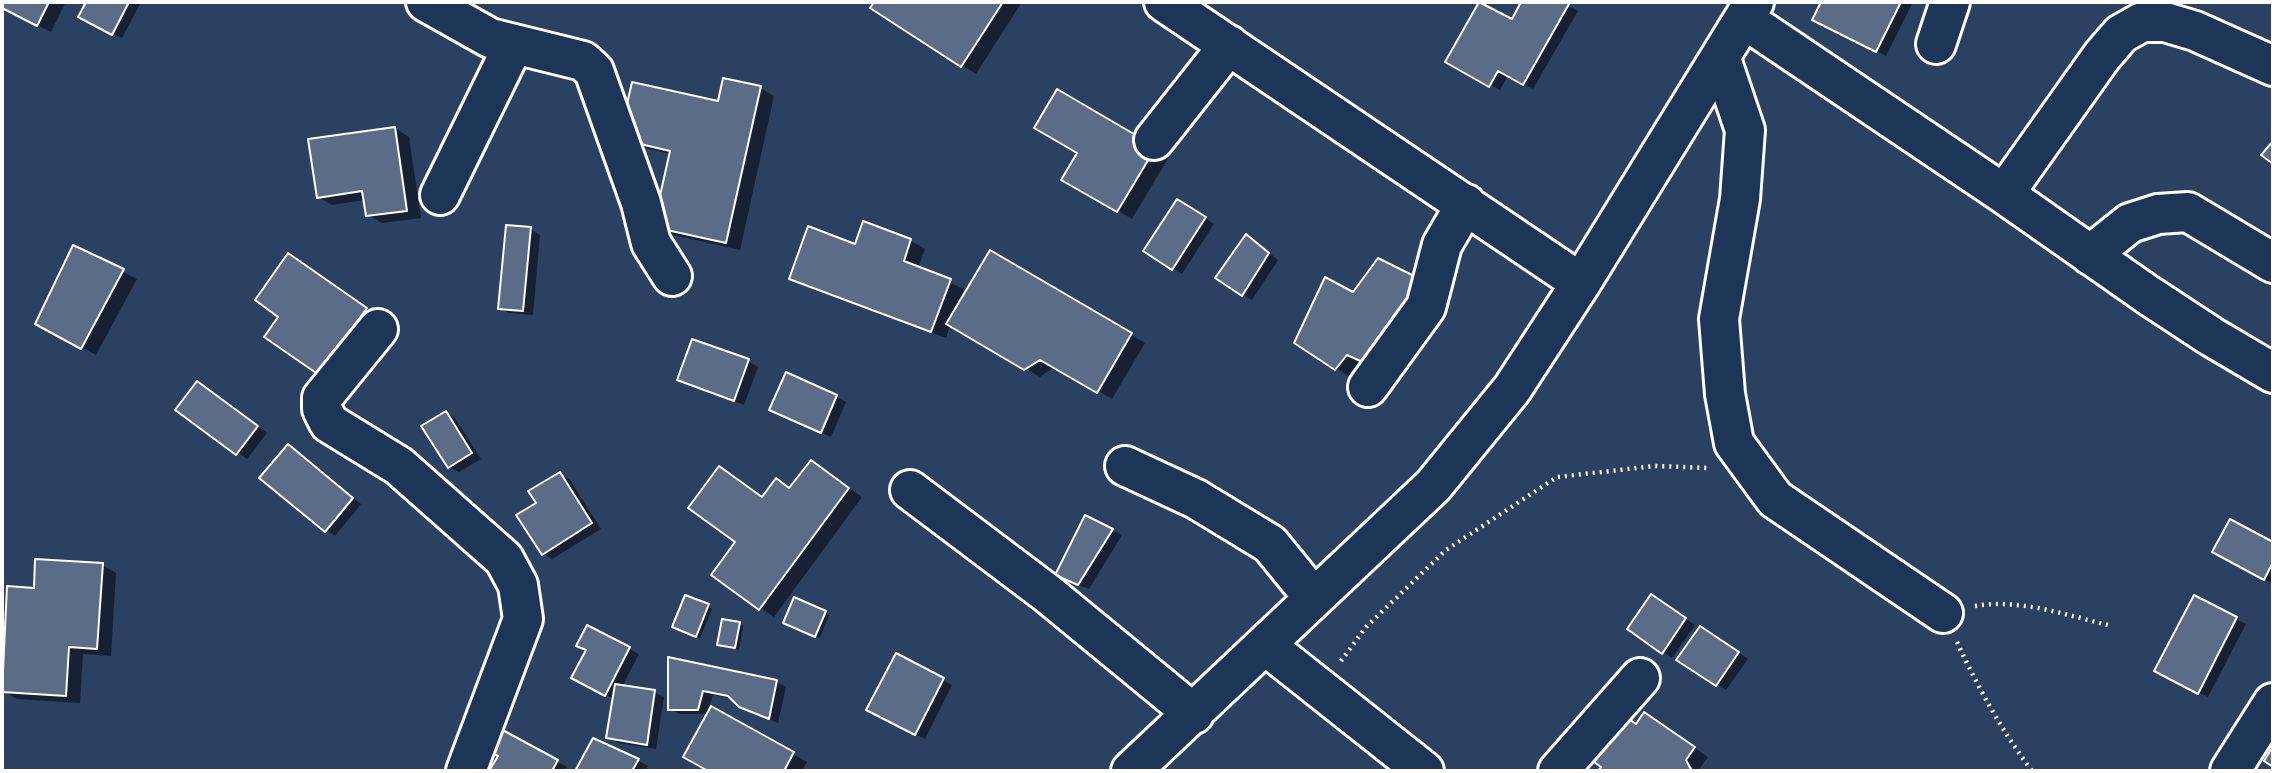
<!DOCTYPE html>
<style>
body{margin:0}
#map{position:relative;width:2275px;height:773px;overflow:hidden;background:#2a4161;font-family:Mynerve,sans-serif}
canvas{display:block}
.frame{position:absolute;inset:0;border:4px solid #fff;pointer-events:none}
</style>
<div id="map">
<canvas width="2275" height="773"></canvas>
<div class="frame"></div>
</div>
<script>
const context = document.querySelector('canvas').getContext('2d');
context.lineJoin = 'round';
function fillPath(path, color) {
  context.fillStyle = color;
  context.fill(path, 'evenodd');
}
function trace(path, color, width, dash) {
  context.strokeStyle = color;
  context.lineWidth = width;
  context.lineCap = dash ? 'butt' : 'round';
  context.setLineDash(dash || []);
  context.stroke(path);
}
fillPath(new Path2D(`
 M 2,2 L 66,2 L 51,32 L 2,8 Z
 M 88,2 L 141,2 L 122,38 L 80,16 Z
 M 876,2 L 1022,2 L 976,74 L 872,8 Z
 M 1523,2 L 1562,2 L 1578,11 L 1533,89 L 1508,75 L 1500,90 L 1448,61 L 1512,22 Z
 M 1823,2 L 1913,2 L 1886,56 L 1815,19 Z
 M 760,88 L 774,96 L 740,250 L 669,234 L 655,226 L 671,154 L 635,146 L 720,103 Z
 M 1058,92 L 1169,157 L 1132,219 L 1064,179 L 1080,153 Z
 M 395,128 L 409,137 L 421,218 L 382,223 L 368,215 L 365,200 L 332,205 L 318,197 Z
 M 1187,206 L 1214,224 L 1182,274 L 1173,268 Z
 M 864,223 L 911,241 L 925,249 L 918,268 L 964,289 L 960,300 L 962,301 L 991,252 L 1145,343 L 1112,399 L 1055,366 L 1040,377 L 951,324 L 946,338 L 805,286 L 791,278 L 856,246 Z
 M 530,229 L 540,235 L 533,315 L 509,313 L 499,308 Z
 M 1256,242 L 1278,260 L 1252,300 L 1217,278 Z
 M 74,247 L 137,279 L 96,355 L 37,323 Z
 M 302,263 L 380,317 L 334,382 L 281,316 Z
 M 1354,294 L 1362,362 L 1350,377 L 1296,342 Z
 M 748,361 L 758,367 L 744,405 L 680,380 Z
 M 207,389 L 267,433 L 247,459 L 178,409 Z
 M 836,397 L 846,402 L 831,437 L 771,410 Z
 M 446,413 L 455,418 L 481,459 L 459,472 L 449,467 Z
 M 288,446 L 361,504 L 335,536 L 326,530 Z
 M 811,462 L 862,497 L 774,617 L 713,574 L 737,542 L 763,498 L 791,489 Z
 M 560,474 L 570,480 L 601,529 L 552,559 L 543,553 L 538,504 Z
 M 1086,517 L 1122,535 L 1089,589 L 1067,580 Z
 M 2231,522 L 2273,544 L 2273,584 L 2215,551 Z
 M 102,565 L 116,573 L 111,656 L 83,654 L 80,703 L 17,699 L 3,691 L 36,590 Z
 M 2194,598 L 2246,624 L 2208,697 L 2166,676 Z
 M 1661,602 L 1695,625 L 1672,658 L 1663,652 Z
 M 708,606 L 712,609 L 700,638 L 678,629 Z
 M 825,612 L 829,615 L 820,638 L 790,624 Z
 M 739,623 L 743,626 L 739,650 L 719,644 Z
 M 588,627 L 639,654 L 622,687 L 654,692 L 664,697 L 656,749 L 618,743 L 608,737 L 614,699 L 583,683 L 588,650 Z
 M 1710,633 L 1748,659 L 1726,690 L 1679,659 Z
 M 670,659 L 776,681 L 786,687 L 778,723 L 751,712 L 734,699 L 713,695 L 709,707 L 807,762 L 802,771 L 711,771 L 686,757 L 709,714 L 679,714 L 670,709 Z
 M 943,680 L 952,685 L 925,739 L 878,715 Z
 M 1658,723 L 1708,757 L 1699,769 L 1700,771 L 1600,771 L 1637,725 Z
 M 500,730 L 567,767 L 564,771 L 491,771 L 500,756 Z
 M 594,740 L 639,761 L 648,766 L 645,771 L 577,771 Z`), '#0007');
const building = new Path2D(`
 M 2,2 L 49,2 L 37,26 L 2,8 Z
 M 86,2 L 129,2 L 112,35 L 78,17 Z
 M 874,2 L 1003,2 L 961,67 L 870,8 Z
 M 1479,2 L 1512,19 L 1521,2 L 1566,2 L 1569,4 L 1523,85 L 1498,71 L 1489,87 L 1445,62 Z
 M 1821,2 L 1901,2 L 1876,52 L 1812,20 Z
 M 723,78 L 761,86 L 726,243 L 653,227 L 670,151 L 619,139 L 632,82 L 718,101 Z
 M 1057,89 L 1156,147 L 1117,212 L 1061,180 L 1077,153 L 1034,128 Z
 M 395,127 L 407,211 L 366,216 L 362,191 L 317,198 L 308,139 Z
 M 2273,141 L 2273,164 L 2261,155 Z
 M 1177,199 L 1206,217 L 1172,270 L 1143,251 Z
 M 863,221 L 911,239 L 904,261 L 951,279 L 931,332 L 789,279 L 808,226 L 855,244 Z
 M 506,225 L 531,227 L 523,311 L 498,309 Z
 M 1246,234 L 1269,253 L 1242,296 L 1215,278 Z
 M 73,245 L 124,269 L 81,349 L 35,324 Z
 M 990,250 L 1132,333 L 1097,393 L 1040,360 L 1024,370 L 946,324 Z
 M 288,253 L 367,308 L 319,375 L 264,337 L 278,317 L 255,300 Z
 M 1378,258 L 1426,282 L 1367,364 L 1347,355 L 1335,370 L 1294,343 L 1325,277 L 1353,292 Z
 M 692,339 L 749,359 L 734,401 L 677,380 Z
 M 786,372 L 837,395 L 821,433 L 769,410 Z
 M 197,381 L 258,426 L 236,455 L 175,410 Z
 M 446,411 L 472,453 L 448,468 L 421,426 Z
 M 288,444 L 353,498 L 325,532 L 259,478 Z
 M 811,460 L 849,488 L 759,610 L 711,575 L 735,542 L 688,508 L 719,466 L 762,497 L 776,478 L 789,488 Z
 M 560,472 L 592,523 L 542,555 L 516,515 L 536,503 L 528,491 Z
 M 1085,515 L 1113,529 L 1078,585 L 1055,575 Z
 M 2230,519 L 2273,542 L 2273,562 L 2264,580 L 2212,552 Z
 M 35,559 L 103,563 L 97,649 L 69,647 L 66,696 L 2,692 L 7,586 L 34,588 Z
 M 1651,594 L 1686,618 L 1662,654 L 1627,629 Z
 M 685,595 L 709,604 L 696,637 L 672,627 Z
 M 2194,595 L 2237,617 L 2198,694 L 2154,671 Z
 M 794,597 L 826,611 L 815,637 L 783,623 Z
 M 722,619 L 740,622 L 735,648 L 717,645 Z
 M 587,625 L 630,647 L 605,696 L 571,678 L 586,650 L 576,646 Z
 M 1700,626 L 1739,652 L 1716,686 L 1676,660 Z
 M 896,653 L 944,678 L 915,735 L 866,710 Z
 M 668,657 L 777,680 L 769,719 L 739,707 L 728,696 L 703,691 L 698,710 L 668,710 Z
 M 615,684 L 655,690 L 647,745 L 606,738 Z
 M 711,706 L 794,752 L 784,771 L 708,771 L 683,757 Z
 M 1644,712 L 1695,747 L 1686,760 L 1692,771 L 1598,771 L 1601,767 L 1594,762 L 1625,716 L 1636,724 Z
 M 499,728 L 558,760 L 552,771 L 489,771 L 498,756 L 487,750 Z
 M 593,738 L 639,759 L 632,771 L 575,771 Z
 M 2273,746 L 2273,767 L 2264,761 Z`);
fillPath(building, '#5b6c86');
trace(building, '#fff', 2);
const minor = new Path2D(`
 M 426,2 L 490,38 L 583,61 L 594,71 L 641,203 L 651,243 L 672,276
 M 1164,2 L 1581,283
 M 1744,19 L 2004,194 L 2148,295 L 2212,337 L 2273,373
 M 1936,44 L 1950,2
 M 1721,59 L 1745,130 L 1740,199 L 1719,319 L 1725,394 L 1734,443 L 1775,499 L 1943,613
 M 1154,140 L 1229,45
 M 2004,194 L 2102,56 L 2121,34 L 2142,22 L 2165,22 L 2195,31 L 2273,66
 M 440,195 L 514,44
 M 2090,255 L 2130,223 L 2158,214 L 2188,212 L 2273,263
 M 378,329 L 322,398 L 322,409 L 329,423 L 399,466 L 504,559 L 518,585 L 523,619 L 466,771
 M 1368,387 L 1426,307 L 1442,245 L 1466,204
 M 1125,466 L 1196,499 L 1270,544 L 1314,598
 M 910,490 L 1048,594 L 1194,714
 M 1265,645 L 1424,771
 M 1131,771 L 1433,486 L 1512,389 L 1581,283 L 1754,2
 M 1558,771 L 1640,678
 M 2230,771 L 2273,703`);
trace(minor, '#fff', 44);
trace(new Path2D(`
 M 1975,606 C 2019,598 2069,616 2112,626
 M 1957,642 C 1978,688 2002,731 2032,771
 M 1341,661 L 1366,627 L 1446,550 L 1557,477 L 1655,466 L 1709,468`), '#fff', 4.5, [2, 5]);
trace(minor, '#1d3557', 38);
</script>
